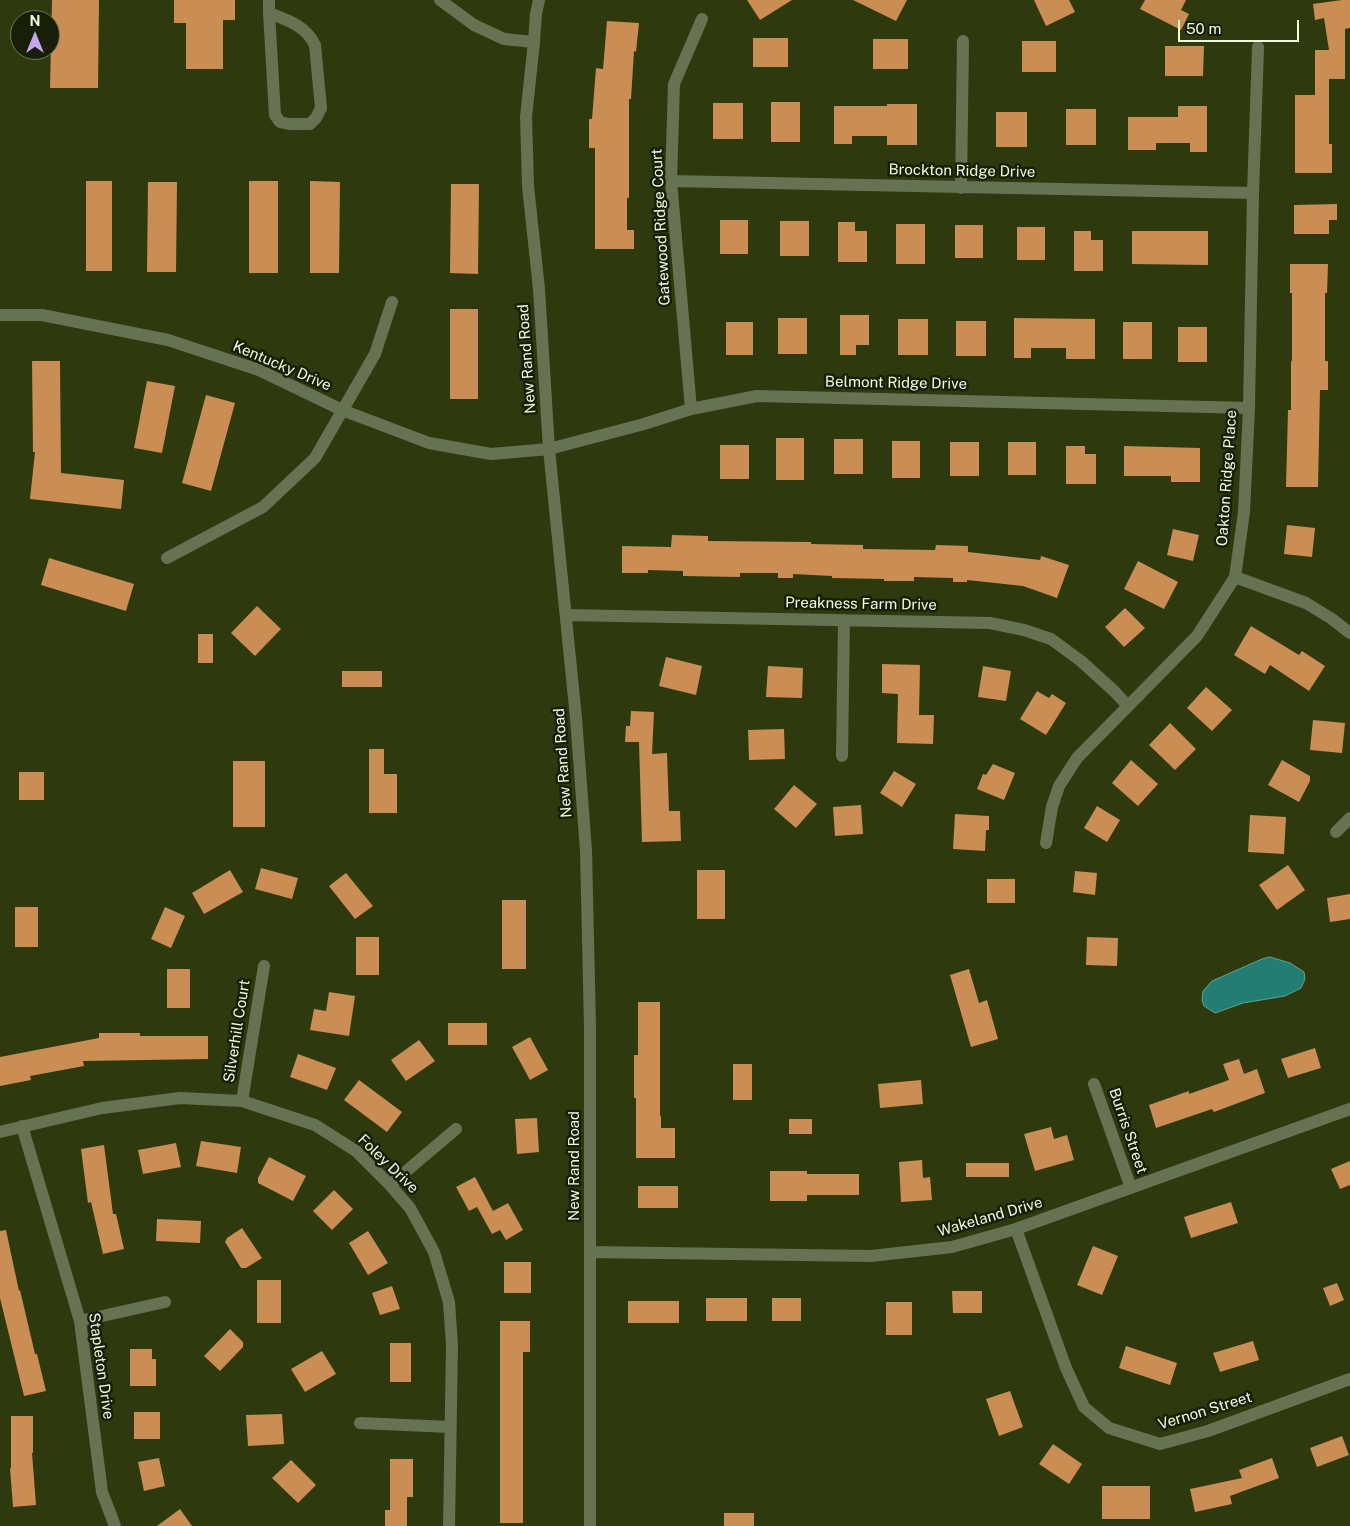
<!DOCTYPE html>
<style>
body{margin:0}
#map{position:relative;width:1350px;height:1526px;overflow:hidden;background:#2e3a0e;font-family:"Public Sans",sans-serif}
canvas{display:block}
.north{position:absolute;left:10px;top:10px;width:50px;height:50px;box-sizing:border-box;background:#181f08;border:1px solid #6e775c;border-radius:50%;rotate:0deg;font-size:14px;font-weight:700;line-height:20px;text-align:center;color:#effadb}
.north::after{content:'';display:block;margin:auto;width:18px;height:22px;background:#c5a6f0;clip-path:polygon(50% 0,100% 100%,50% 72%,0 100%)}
.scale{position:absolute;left:1178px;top:20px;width:121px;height:22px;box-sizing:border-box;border:2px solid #effadb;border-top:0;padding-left:6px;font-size:15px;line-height:18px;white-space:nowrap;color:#effadb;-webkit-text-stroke:4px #181f08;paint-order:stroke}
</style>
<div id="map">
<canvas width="1350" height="1526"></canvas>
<div class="north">N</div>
<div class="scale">50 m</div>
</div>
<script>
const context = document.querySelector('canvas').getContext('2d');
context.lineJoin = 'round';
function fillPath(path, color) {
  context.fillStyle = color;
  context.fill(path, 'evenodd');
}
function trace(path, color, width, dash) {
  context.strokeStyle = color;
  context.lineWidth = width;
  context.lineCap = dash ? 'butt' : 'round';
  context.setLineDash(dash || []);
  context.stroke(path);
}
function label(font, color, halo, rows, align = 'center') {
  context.font = font + ' "Public Sans",sans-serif';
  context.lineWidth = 5;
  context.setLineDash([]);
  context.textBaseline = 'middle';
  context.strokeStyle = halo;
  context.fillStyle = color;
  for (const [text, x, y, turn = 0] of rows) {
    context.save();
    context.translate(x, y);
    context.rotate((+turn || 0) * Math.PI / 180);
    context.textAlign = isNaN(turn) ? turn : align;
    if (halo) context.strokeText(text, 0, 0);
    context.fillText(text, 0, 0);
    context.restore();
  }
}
const water = new Path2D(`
 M 1270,957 L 1290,963 L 1304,972 L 1305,979 L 1301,988 L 1285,996 L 1243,1003 L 1215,1013 L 1204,1006 L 1202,1000 L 1203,991 L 1212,981 L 1262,959 Z`);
fillPath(water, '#237d72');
trace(water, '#60a292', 1);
fillPath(new Path2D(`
 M 52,0 L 99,0 L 98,88 L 50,88 Z
 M 174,0 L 235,0 L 235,20 L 223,20 L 223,69 L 186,69 L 186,23 L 174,23 Z
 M 747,0 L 792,0 L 760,20 Z
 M 853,0 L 907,0 L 896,21 Z
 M 1034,0 L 1069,0 L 1075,12 L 1046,26 Z
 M 1145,0 L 1186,0 L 1181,10 L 1189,14 L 1181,30 L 1140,9 Z
 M 1342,0 L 1350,0 L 1350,28 L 1345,29 L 1345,79 L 1329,79 L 1329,144 L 1332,144 L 1332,173 L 1295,173 L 1295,95 L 1315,95 L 1315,50 L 1329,50 L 1324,18 L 1315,20 L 1313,4 Z
 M 607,21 L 639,23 L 636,52 L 634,51 L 631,99 L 629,99 L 629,198 L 627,198 L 627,230 L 634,230 L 634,249 L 595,249 L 595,148 L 589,148 L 589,119 L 592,119 L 596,68 L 603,69 Z
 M 753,38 L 788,38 L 788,67 L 753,67 Z
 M 873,39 L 908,39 L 908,69 L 873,69 Z
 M 1022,41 L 1056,41 L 1056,72 L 1022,72 Z
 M 1165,46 L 1204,46 L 1203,76 L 1165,76 Z
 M 771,102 L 800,102 L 800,142 L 771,142 Z
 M 713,103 L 743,103 L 743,139 L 713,139 Z
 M 887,104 L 917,104 L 917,145 L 887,145 L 887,136 L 852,136 L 852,144 L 834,144 L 834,106 L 887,106 Z
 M 1178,106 L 1207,106 L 1207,152 L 1190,152 L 1190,143 L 1156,143 L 1156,150 L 1128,150 L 1128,117 L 1178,117 Z
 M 1066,109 L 1096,109 L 1096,145 L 1066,145 Z
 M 996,112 L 1027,112 L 1027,147 L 996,147 Z
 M 86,181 L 112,181 L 112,271 L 86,271 Z
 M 249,181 L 278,181 L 278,273 L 249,273 Z
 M 310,181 L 340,182 L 339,273 L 310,273 Z
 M 148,182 L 177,182 L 176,272 L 147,272 Z
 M 451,184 L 479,184 L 478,274 L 450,273 Z
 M 1337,204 L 1337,220 L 1329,220 L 1329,234 L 1294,234 L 1294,205 Z
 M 720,220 L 748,220 L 748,254 L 720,254 Z
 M 780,221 L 809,221 L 809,256 L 780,256 Z
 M 838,222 L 855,222 L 855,231 L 867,231 L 867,262 L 838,262 Z
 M 896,224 L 925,224 L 925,264 L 896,264 Z
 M 955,225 L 983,225 L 983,258 L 955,258 Z
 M 1017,227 L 1045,227 L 1045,260 L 1017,260 Z
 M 1074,231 L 1091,231 L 1091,240 L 1103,240 L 1103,271 L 1074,271 Z
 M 1132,231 L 1208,231 L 1208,265 L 1132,264 Z
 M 1290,264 L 1328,264 L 1327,293 L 1325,293 L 1325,361 L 1328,361 L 1328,390 L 1320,390 L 1318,487 L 1286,487 L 1288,410 L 1291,410 L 1291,361 L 1292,361 L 1292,293 L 1290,293 Z
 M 450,309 L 478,309 L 478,399 L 450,399 Z
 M 840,315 L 869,315 L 869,345 L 856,345 L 856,355 L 840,355 Z
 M 778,318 L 807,318 L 807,354 L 778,354 Z
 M 1014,318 L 1095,319 L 1095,359 L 1066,359 L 1066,348 L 1031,348 L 1031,358 L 1014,358 Z
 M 898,319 L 928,319 L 928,355 L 898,355 Z
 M 956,321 L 986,321 L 986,356 L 956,356 Z
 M 726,322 L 753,322 L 753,355 L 726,355 Z
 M 1123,322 L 1152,322 L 1152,359 L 1123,359 Z
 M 1178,327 L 1207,327 L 1207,362 L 1178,362 Z
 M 32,361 L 60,361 L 61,473 L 124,480 L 121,509 L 30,499 L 35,452 L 33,452 Z
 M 147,381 L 175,386 L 162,453 L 134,448 Z
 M 206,395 L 235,403 L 211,491 L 182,483 Z
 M 776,438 L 804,438 L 804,480 L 776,480 Z
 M 834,439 L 863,439 L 863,474 L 834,474 Z
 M 892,441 L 920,441 L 920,478 L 892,478 Z
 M 950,442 L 979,442 L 979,476 L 950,476 Z
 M 1008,442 L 1036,442 L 1036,475 L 1008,475 Z
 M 720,445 L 749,445 L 749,479 L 720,479 Z
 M 1066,446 L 1085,446 L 1085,454 L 1096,454 L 1096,484 L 1066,484 Z
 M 1124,446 L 1200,448 L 1200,482 L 1171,482 L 1171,476 L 1124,476 Z
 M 1287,525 L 1315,528 L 1312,557 L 1284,554 Z
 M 1173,529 L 1199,535 L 1193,561 L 1167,555 Z
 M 672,535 L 708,536 L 708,541 L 811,542 L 811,544 L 863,545 L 863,549 L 935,550 L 936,545 L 968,546 L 968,552 L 1040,560 L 1041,556 L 1069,565 L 1057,598 L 1023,586 L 967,580 L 967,582 L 953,582 L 953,578 L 914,577 L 914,581 L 884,581 L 884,579 L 832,578 L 832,576 L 793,574 L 793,578 L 778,578 L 778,573 L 740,573 L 740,577 L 683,576 L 683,571 L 648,570 L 648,573 L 622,573 L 622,546 L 671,547 Z
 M 49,558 L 134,584 L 126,611 L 41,585 Z
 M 1138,561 L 1178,582 L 1164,609 L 1124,589 Z
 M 257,606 L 281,629 L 255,656 L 231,633 Z
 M 1125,608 L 1145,628 L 1124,647 L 1105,627 Z
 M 1251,626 L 1299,655 L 1302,651 L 1325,666 L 1309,691 L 1270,665 L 1265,674 L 1234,655 Z
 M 198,634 L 213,634 L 213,663 L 198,663 Z
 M 666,657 L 702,666 L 696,695 L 659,686 Z
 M 882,664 L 920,665 L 919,715 L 934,715 L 933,744 L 897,743 L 898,694 L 882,693 Z
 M 768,666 L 803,668 L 802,698 L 766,697 Z
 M 983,666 L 1011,671 L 1006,701 L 978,697 Z
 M 342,671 L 382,671 L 382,687 L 342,687 Z
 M 1206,687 L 1232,710 L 1212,731 L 1187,708 Z
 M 1037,691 L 1049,698 L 1052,694 L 1066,703 L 1046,735 L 1020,719 Z
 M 631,711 L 654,712 L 652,754 L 667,753 L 669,811 L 680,811 L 681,841 L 642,842 L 639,742 L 625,742 L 626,726 L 630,726 Z
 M 1313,720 L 1345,723 L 1342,753 L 1310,750 Z
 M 1170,723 L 1196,749 L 1175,770 L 1149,745 Z
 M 784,729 L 785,759 L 749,760 L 748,730 Z
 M 369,749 L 384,749 L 384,774 L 397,774 L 397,813 L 369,813 Z
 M 1131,760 L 1158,784 L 1138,806 L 1112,783 Z
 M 1282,760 L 1310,776 L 1310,781 L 1299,802 L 1268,785 Z
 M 233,761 L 265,761 L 265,827 L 233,827 Z
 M 993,764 L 1015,773 L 1004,800 L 977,789 L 983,774 L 986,775 Z
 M 894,771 L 916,784 L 902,807 L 880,793 Z
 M 19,772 L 44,772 L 44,800 L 19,800 Z
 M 794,785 L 817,804 L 796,828 L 774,809 Z
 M 861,805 L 863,834 L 835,836 L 833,807 Z
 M 1097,806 L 1120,820 L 1107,842 L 1084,828 Z
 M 955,814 L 989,816 L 989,830 L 986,830 L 985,851 L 953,849 Z
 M 1250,815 L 1286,817 L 1284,854 L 1248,852 Z
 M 1288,865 L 1305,890 L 1277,910 L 1259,885 Z
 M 261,868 L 298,878 L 292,899 L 255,889 Z
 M 230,870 L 243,892 L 204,914 L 192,893 Z
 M 697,870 L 725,870 L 725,919 L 697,919 Z
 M 1075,871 L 1097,873 L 1095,895 L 1073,892 Z
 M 346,873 L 373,906 L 355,919 L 329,886 Z
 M 987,879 L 1015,879 L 1015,903 L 987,903 Z
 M 1350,894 L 1350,919 L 1330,922 L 1327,898 Z
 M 502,900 L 526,900 L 526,969 L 502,969 Z
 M 15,907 L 38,907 L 38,947 L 15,947 Z
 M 165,907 L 185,916 L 171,948 L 151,939 Z
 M 356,937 L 379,937 L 379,975 L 356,975 Z
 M 1087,937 L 1118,938 L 1117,966 L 1086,965 Z
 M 167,969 L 190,969 L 190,1008 L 167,1008 Z
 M 969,969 L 979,1003 L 987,1000 L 998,1039 L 971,1047 L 950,975 Z
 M 329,992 L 355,996 L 349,1036 L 310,1030 L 314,1009 L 326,1011 Z
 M 638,1002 L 660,1002 L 660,1116 L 661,1116 L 661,1128 L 675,1128 L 675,1158 L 636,1158 L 636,1098 L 634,1098 L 634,1055 L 638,1055 Z
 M 448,1023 L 487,1023 L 487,1045 L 448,1045 Z
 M 99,1033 L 140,1033 L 140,1036 L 208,1036 L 208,1059 L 83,1061 L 84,1066 L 30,1076 L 31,1080 L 0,1086 L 0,1057 L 99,1038 Z
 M 530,1037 L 548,1070 L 530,1080 L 512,1047 Z
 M 419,1040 L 435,1061 L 406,1081 L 391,1060 Z
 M 1315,1048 L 1321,1068 L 1288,1078 L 1281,1059 Z
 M 298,1054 L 336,1068 L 327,1090 L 290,1077 Z
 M 1239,1059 L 1244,1074 L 1257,1069 L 1265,1093 L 1214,1112 L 1212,1109 L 1156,1128 L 1149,1105 L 1189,1091 L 1189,1094 L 1229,1080 L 1223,1064 Z
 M 733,1064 L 752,1064 L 752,1100 L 733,1100 Z
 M 359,1080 L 402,1112 L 387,1132 L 344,1100 Z
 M 921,1080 L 923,1104 L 880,1108 L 878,1084 Z
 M 537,1118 L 539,1152 L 517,1154 L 515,1119 Z
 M 789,1119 L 812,1119 L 812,1134 L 789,1134 Z
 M 1051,1127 L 1054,1139 L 1067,1135 L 1074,1160 L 1035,1171 L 1024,1134 Z
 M 201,1141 L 241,1147 L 237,1173 L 196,1166 Z
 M 176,1143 L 181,1167 L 143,1174 L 138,1150 Z
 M 104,1145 L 113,1214 L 116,1214 L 124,1249 L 103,1254 L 91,1202 L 88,1203 L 81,1149 Z
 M 269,1157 L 306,1176 L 293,1201 L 258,1183 L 258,1178 Z
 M 922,1160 L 923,1178 L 930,1177 L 932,1200 L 901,1202 L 899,1162 Z
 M 1350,1161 L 1350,1185 L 1340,1189 L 1331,1169 Z
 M 966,1163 L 1009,1163 L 1009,1177 L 966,1177 Z
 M 770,1171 L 807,1171 L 807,1174 L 859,1174 L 859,1195 L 807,1195 L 807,1201 L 770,1201 Z
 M 475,1177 L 493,1211 L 508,1203 L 523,1230 L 506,1240 L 500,1230 L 492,1234 L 477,1207 L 469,1211 L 456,1187 Z
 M 638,1186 L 678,1186 L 678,1208 L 638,1208 Z
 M 334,1190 L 353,1209 L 332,1230 L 313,1211 Z
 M 1231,1202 L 1238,1223 L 1191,1238 L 1184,1217 Z
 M 157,1219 L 201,1221 L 200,1243 L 156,1241 Z
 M 242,1228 L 262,1258 L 246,1268 L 241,1268 L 225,1242 L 227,1238 Z
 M 6,1230 L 19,1291 L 20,1290 L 35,1354 L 37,1354 L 46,1391 L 24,1396 L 0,1298 L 0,1231 Z
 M 368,1231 L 388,1263 L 368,1275 L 349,1243 Z
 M 1093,1246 L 1118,1256 L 1102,1295 L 1077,1285 Z
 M 504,1262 L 531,1262 L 531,1293 L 504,1293 Z
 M 257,1280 L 281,1280 L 281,1323 L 257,1323 Z
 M 1337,1283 L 1344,1300 L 1330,1306 L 1323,1288 Z
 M 392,1286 L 400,1309 L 380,1315 L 372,1293 Z
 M 952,1291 L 982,1291 L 982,1313 L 953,1313 Z
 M 706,1298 L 747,1298 L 747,1321 L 706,1321 Z
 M 772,1298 L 801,1298 L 801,1321 L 772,1321 Z
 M 628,1301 L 679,1301 L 679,1323 L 628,1323 Z
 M 886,1302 L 912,1302 L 912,1335 L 886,1335 Z
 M 500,1321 L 530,1321 L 530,1352 L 523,1352 L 523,1523 L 500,1523 Z
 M 230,1329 L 243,1342 L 243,1347 L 220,1371 L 204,1356 Z
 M 1253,1341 L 1259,1360 L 1220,1372 L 1213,1353 Z
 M 390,1343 L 411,1343 L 411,1382 L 390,1382 Z
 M 1126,1346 L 1177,1363 L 1170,1385 L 1119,1368 Z
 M 130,1349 L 152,1349 L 152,1359 L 156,1359 L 156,1386 L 130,1386 Z
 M 322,1351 L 336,1374 L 305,1392 L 291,1369 Z
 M 1010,1391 L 1023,1427 L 999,1436 L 986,1399 Z
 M 134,1412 L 160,1412 L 160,1439 L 134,1439 Z
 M 282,1414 L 284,1444 L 248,1446 L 246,1415 Z
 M 11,1416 L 33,1416 L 33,1453 L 32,1453 L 36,1505 L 13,1507 L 10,1468 L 11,1468 Z
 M 1342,1436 L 1349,1455 L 1317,1467 L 1310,1448 Z
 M 1053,1444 L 1082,1464 L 1069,1484 L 1039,1464 Z
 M 159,1458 L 165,1486 L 144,1491 L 138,1462 Z
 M 1272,1458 L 1279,1478 L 1230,1496 L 1232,1504 L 1195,1512 L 1190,1489 L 1242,1478 L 1239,1470 Z
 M 390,1459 L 413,1459 L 413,1497 L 407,1497 L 407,1526 L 385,1526 L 385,1510 L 390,1510 Z
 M 291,1460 L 316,1485 L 298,1503 L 272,1478 Z
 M 1102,1486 L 1150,1486 L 1150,1519 L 1102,1519 Z
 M 180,1509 L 192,1526 L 157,1526 Z
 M 724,1513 L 754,1513 L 754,1526 L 724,1526 Z`), '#ca8d53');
trace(new Path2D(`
 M 269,0 L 269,13 L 275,115 L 280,122 L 289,124 L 310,124 L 316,118 L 321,108 L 315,45 C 306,26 288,20 269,13
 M 440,0 L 474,25 L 504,39 L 534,42
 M 539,0 L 536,14 L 534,42 L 526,117 L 528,186 L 539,289 L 549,449 L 576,718 L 586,851 L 590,1027 L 590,1526
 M 671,181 L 1253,193
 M 961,188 L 963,41
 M 0,315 L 42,315 L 168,340 L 259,370 L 342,410 L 429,443 L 491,454 L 549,449 L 644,424 L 691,409 L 757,396 L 1249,408
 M 691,409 L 671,181 L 674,84 L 702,19
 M 167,558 L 263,507 L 315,458 L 375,354 L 392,302
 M 1235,577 L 1306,603 L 1332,619 L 1350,633
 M 566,615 L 990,623 L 1024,630 L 1051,639 L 1081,661 L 1114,691 L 1128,706
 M 842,756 L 844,620
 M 1336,832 L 1350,818
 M 1046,843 L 1052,807 L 1059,786 L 1077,758 L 1197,636 L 1235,577 L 1244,512 L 1249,408 L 1253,193 L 1258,47
 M 1094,1084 L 1131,1188
 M 242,1101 L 264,966
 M 22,1126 L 80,1321 L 102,1492 L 115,1526
 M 0,1132 L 102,1108 L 180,1098 L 242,1101 L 315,1125 L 356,1151 L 390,1185 L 410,1208 L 434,1252 L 449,1302 L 452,1345 L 449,1526
 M 390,1185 L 456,1129
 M 1016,1229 L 1066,1368 L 1084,1407 L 1109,1428 L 1160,1444 L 1208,1431 L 1350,1379
 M 590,1252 L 871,1256 L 952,1247 L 1016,1229 L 1350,1109
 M 80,1321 L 165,1302
 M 360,1423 L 450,1427`), '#677253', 12);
label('15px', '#effadb', '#181f08', [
 ["Brockton Ridge Drive",962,171,1],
 ["Gatewood Ridge Court",661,227,-93],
 ["New Rand Road",527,359,-94],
 ["Kentucky Drive",282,366,23],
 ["Belmont Ridge Drive",896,383,1],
 ["Oakton Ridge Place",1227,478,-86],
 ["Preakness Farm Drive",861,604,1],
 ["New Rand Road",563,763,-94],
 ["Silverhill Court",237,1031,-81],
 ["Burris Street",1128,1131,71],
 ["Foley Drive",388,1164,44],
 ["New Rand Road",574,1166,-90],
 ["Wakeland Drive",990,1217,-16],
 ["Stapleton Drive",101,1366,82],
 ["Vernon Street",1205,1411,-17]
]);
</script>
